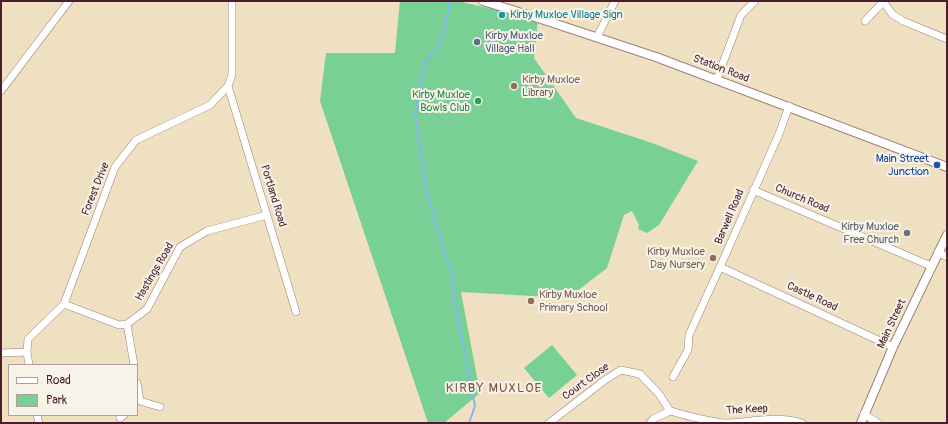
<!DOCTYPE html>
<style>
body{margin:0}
#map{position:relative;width:948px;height:424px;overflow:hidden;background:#efe0c1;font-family:Pangolin,sans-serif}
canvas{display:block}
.frame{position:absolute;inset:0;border:2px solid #4a1f2b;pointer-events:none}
.legend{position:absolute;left:8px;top:364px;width:130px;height:52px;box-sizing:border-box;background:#f7f3e8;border:1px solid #b29e9c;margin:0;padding:5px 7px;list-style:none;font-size:12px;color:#4a1f2b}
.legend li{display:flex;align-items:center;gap:8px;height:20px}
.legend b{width:20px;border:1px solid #b29e9c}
</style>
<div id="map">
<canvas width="948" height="424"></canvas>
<div class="frame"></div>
<ul class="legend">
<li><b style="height:5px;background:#fff"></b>Road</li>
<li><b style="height:11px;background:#78d095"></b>Park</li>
</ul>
</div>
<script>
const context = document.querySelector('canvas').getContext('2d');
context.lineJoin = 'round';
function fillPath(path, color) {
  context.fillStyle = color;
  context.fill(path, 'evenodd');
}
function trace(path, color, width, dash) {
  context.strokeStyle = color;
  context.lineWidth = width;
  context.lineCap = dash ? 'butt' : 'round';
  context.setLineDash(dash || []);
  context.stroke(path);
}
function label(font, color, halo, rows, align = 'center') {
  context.font = font + ' Pangolin,sans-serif';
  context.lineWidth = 4;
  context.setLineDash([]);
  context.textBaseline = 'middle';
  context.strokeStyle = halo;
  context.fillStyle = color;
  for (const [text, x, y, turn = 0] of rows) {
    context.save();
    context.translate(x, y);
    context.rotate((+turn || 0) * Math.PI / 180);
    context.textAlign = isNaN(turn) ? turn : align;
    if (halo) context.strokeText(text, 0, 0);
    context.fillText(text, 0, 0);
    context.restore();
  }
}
fillPath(new Path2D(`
 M 400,1 L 457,1 L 538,19 L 534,58 L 576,118 L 655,144 L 698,161 L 659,225 L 647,233 L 638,229 L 639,225 L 632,211 L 624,215 L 607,268 L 568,298 L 461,292 L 480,393 L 444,423 L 428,423 L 320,101 L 326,53 L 395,53 Z
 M 552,345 L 577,375 L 549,398 L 524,368 Z`), '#78d095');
trace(new Path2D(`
 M 450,3 L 444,31 L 438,47 L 425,61 L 415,114 L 427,195 L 452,275 L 454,298 L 475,406 L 469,423`), '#83b5ef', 2);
const minor = new Path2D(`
 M 883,1 L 892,14 L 903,21 L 947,39
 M 865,21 L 883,2
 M 597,37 L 615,1
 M 717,79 L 741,15 L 755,1
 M 228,86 L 296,312
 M 1,91 L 69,1
 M 753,190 L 931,266
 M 938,252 L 947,257
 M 720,267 L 893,347
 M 64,304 L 119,325 L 127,324 L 147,309 L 180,247 L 207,231 L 267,215
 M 127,324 L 134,365
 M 27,352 L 29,365
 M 1,353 L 27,352 L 28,339 L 64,304 L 115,167 L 136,140 L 210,105 L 228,86 L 232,75 L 232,1
 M 673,377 L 688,350 L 689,335 L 720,267 L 779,134 L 789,106
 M 137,383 L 140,401 L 160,407
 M 670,411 C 686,415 712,423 728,423 C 753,422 777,415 802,423
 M 864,414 L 878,423
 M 37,415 L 39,423
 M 120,418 L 124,415
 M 549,423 L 605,380 L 621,370 L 640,374 L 659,394 L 670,411
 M 650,423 L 653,419 L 670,411`);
const tertiary = new Path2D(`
 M 483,1 L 541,19 L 656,57 L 947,167
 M 861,423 L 893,347 L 947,235`);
trace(minor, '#9c8076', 8);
trace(tertiary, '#9c8076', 10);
trace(minor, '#fff', 7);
trace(tertiary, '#fff', 8);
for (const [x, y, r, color] of [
 [502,15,4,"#0f9aa8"],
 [477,42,4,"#5c6f8a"],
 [514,86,4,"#8d6e63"],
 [478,101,4,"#2e9e5b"],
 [937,165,4,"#1a4fb4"],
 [907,233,4,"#6b7280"],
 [713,258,4,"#8d6e63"],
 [531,301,4,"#8d6e63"]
]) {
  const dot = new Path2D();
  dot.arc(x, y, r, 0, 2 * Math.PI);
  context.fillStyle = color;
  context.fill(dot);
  trace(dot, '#f7f3e8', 1.5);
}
label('11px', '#0d838f', '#f7f3e8', [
 ["Kirby Muxloe Village Sign",510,15]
], 'left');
label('11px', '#4e5e75', '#f7f3e8', [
 ["Kirby Muxloe",485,36],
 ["Village Hall",485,49]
], 'left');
label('11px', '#4a1f2b', '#f7f3e8', [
 ["Station Road",721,69,21],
 ["Forest Drive",96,189,-68],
 ["Portland Road",273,196,73],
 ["Church Road",802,199,23],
 ["Barwell Road",730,217,-67],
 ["Hastings Road",155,272,-60],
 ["Castle Road",812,297,25],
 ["Main Street",892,324,-65],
 ["Court Close",586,382,-36],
 ["The Keep",747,410,-3]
]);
label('11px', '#785e54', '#f7f3e8', [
 ["Kirby Muxloe",522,80],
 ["Library",522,93],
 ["Kirby Muxloe",705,252,"right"],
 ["Day Nursery",705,265,"right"],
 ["Kirby Muxloe",539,295],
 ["Primary School",539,308]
], 'left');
label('11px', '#27864d', '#f7f3e8', [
 ["Kirby Muxloe",470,95],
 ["Bowls Club",470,108]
], 'right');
label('11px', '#164399', '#f7f3e8', [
 ["Main Street",929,159],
 ["Junction",929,172]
], 'right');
label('11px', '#5b616d', '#f7f3e8', [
 ["Kirby Muxloe",899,227],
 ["Free Church",899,240]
], 'right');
context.letterSpacing = '1px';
label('13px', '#7d4e3f', '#f7f3e8', [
 ["KIRBY MUXLOE",494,389]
]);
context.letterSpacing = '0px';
</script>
